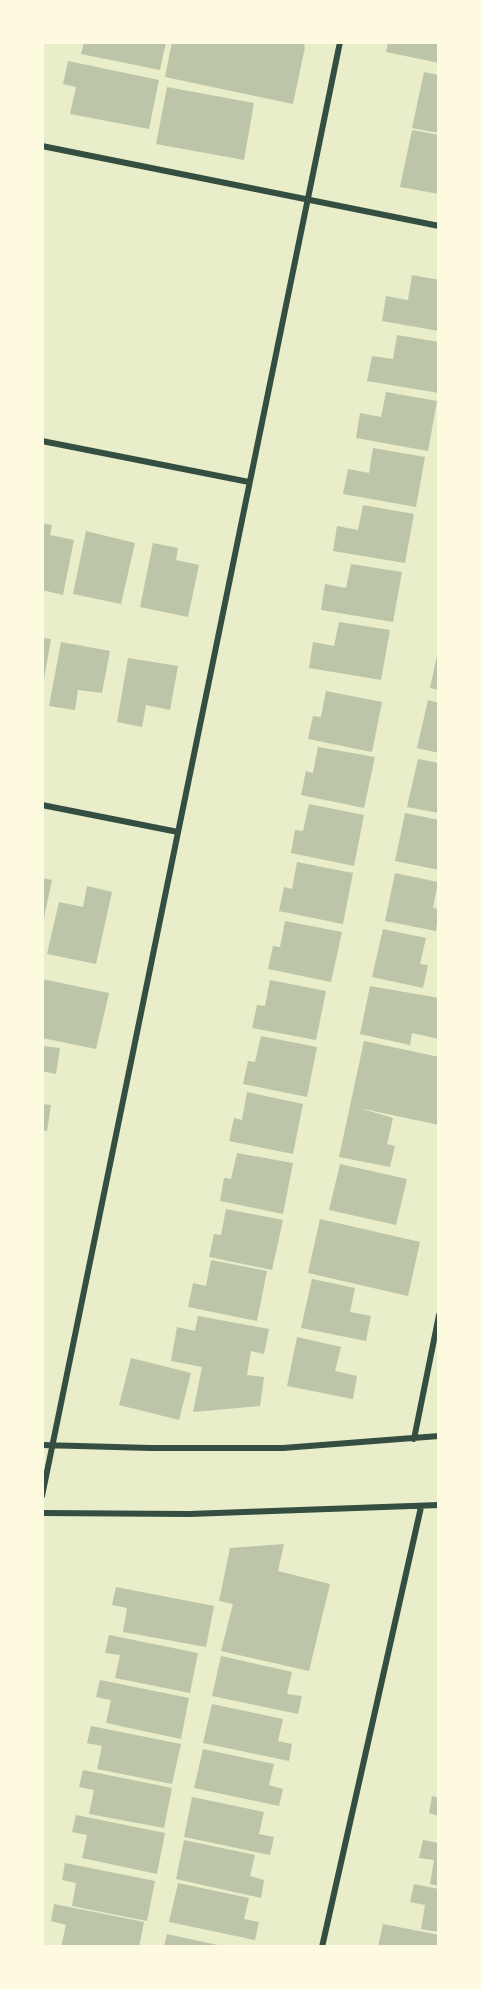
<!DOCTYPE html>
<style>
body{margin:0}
#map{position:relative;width:481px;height:1989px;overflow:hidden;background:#e9edc9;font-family:"Public Sans",sans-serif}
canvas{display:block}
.frame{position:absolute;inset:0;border:44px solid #fefae0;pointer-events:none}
</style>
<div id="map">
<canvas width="481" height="1989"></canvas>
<div class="frame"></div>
</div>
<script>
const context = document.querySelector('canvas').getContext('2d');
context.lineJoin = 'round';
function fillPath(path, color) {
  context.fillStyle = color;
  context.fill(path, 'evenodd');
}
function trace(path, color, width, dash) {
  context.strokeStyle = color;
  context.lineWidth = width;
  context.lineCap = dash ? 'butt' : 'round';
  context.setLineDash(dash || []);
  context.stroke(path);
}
fillPath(new Path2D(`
 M 84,42 L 166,42 L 160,70 L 81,54 Z
 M 172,42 L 305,42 L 304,46 L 305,47 L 293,104 L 165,77 Z
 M 388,42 L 439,42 L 439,63 L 386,52 Z
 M 68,61 L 159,80 L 149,129 L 70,114 L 76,87 L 63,84 Z
 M 424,72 L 439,75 L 439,133 L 412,128 Z
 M 167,87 L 254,103 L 244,160 L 156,144 Z
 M 412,130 L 439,135 L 439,194 L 400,187 Z
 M 412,275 L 439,280 L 439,331 L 382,321 L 386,296 L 408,300 Z
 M 397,335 L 439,342 L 439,393 L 367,381 L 372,356 L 393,359 Z
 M 386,392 L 437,401 L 428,451 L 356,438 L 360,413 L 381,417 Z
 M 373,448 L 425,457 L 416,507 L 343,494 L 348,469 L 369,473 Z
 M 363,505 L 414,514 L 405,563 L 333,551 L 337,526 L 358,530 Z
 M 42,523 L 52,525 L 50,535 L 74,540 L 63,595 L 42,590 Z
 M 86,531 L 135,543 L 121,604 L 73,594 Z
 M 153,543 L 178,548 L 176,560 L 199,565 L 188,617 L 140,607 Z
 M 351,564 L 402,572 L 393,622 L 321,610 L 325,584 L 346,588 Z
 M 339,622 L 390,630 L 381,680 L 309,668 L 313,642 L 334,646 Z
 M 42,638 L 51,639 L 43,685 L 42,685 Z
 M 61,642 L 110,651 L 102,693 L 78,690 L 75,710 L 49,706 Z
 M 438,651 L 439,651 L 439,690 L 430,688 Z
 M 128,658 L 178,666 L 170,710 L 146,705 L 142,727 L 117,722 Z
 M 326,691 L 382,702 L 372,752 L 308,739 L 313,716 L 321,717 Z
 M 428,700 L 439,703 L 439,753 L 417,748 Z
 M 318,747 L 375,757 L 364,808 L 301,795 L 306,771 L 313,773 Z
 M 418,759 L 439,763 L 439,813 L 407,807 Z
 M 309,804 L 364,815 L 354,866 L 291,853 L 295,830 L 303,831 Z
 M 405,813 L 439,820 L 439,870 L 395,861 Z
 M 297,862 L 353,873 L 343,924 L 279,911 L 284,887 L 292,889 Z
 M 395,873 L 438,882 L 433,908 L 439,909 L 436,931 L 385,921 Z
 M 42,878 L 52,880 L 43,923 L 42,923 Z
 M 87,886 L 112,892 L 96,964 L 47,954 L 59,902 L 83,907 Z
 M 285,921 L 342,932 L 331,982 L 268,969 L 273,946 L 280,947 Z
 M 383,929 L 426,938 L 420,964 L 428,965 L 423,988 L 372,977 Z
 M 42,979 L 109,993 L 96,1049 L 42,1038 Z
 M 270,980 L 326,991 L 316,1040 L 252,1028 L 257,1005 L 265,1006 Z
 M 370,986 L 439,998 L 439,1039 L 412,1033 L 410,1045 L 360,1034 Z
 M 261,1036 L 317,1047 L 307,1097 L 243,1084 L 248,1061 L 255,1062 Z
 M 364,1041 L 439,1057 L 439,1125 L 359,1108 L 393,1118 L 387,1144 L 395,1146 L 390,1167 L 339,1157 Z
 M 42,1046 L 60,1048 L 56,1074 L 42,1071 Z
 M 247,1092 L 303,1104 L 293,1154 L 229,1141 L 234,1118 L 242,1120 Z
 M 42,1104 L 51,1105 L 47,1131 L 42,1130 Z
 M 237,1153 L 293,1163 L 283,1214 L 220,1201 L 224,1178 L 231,1179 Z
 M 340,1164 L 407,1179 L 396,1225 L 329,1210 Z
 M 226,1209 L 283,1220 L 272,1270 L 209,1257 L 214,1234 L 221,1235 Z
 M 320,1219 L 420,1242 L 408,1296 L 308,1273 Z
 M 211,1260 L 267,1271 L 257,1321 L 188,1307 L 193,1283 L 206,1286 Z
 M 312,1279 L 355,1288 L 350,1312 L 371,1316 L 366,1341 L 301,1328 Z
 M 198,1316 L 269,1329 L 264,1354 L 251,1351 L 247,1375 L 264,1377 L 260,1406 L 193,1412 L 202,1367 L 171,1361 L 177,1327 L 195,1331 Z
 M 297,1337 L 341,1347 L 335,1371 L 357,1376 L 353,1399 L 287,1386 Z
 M 131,1358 L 191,1373 L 179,1420 L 119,1405 Z
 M 284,1544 L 278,1571 L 330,1584 L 309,1671 L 221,1651 L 233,1604 L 219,1601 L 230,1548 Z
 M 116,1587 L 214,1606 L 206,1647 L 123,1632 L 127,1608 L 112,1605 Z
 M 109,1635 L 198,1653 L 190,1693 L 115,1678 L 120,1655 L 105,1653 Z
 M 221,1656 L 292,1672 L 287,1694 L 302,1696 L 298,1714 L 212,1696 Z
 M 100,1680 L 189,1698 L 181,1739 L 106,1723 L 111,1700 L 96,1697 Z
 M 212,1704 L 283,1719 L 278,1741 L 292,1744 L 289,1761 L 203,1743 Z
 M 91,1726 L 181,1744 L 172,1784 L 97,1769 L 102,1746 L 87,1743 Z
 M 203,1749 L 274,1764 L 269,1785 L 283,1789 L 279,1806 L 194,1788 Z
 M 83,1770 L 172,1788 L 164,1828 L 89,1814 L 94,1790 L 79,1787 Z
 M 432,1796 L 439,1798 L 439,1816 L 429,1813 Z
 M 192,1797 L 264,1812 L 259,1834 L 274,1837 L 270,1855 L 184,1837 Z
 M 76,1815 L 165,1833 L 157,1874 L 82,1858 L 87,1835 L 72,1832 Z
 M 184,1840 L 255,1855 L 250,1876 L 264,1880 L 261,1898 L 176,1879 Z
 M 423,1840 L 439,1843 L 439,1886 L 430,1884 L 434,1860 L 419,1858 Z
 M 65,1863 L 155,1881 L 147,1921 L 72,1906 L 76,1883 L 62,1880 Z
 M 178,1883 L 249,1898 L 244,1919 L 259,1922 L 255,1940 L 169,1922 Z
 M 414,1884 L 439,1889 L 439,1932 L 421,1929 L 425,1905 L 410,1902 Z
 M 54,1904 L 144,1922 L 139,1947 L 61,1947 L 66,1925 L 51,1921 Z
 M 383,1924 L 439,1935 L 439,1947 L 378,1947 Z
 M 167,1934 L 222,1946 L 222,1947 L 164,1947 Z`), '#bcc5a7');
trace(new Path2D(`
 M 42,146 L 439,226
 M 42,441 L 249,482
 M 42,805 L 178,832
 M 414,1439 L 439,1315
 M 42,1445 L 151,1448 L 283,1448 L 439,1436
 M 42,1496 L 340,42
 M 42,1513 L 189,1514 L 439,1505
 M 322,1947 L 421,1507`), '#344e41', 6);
</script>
